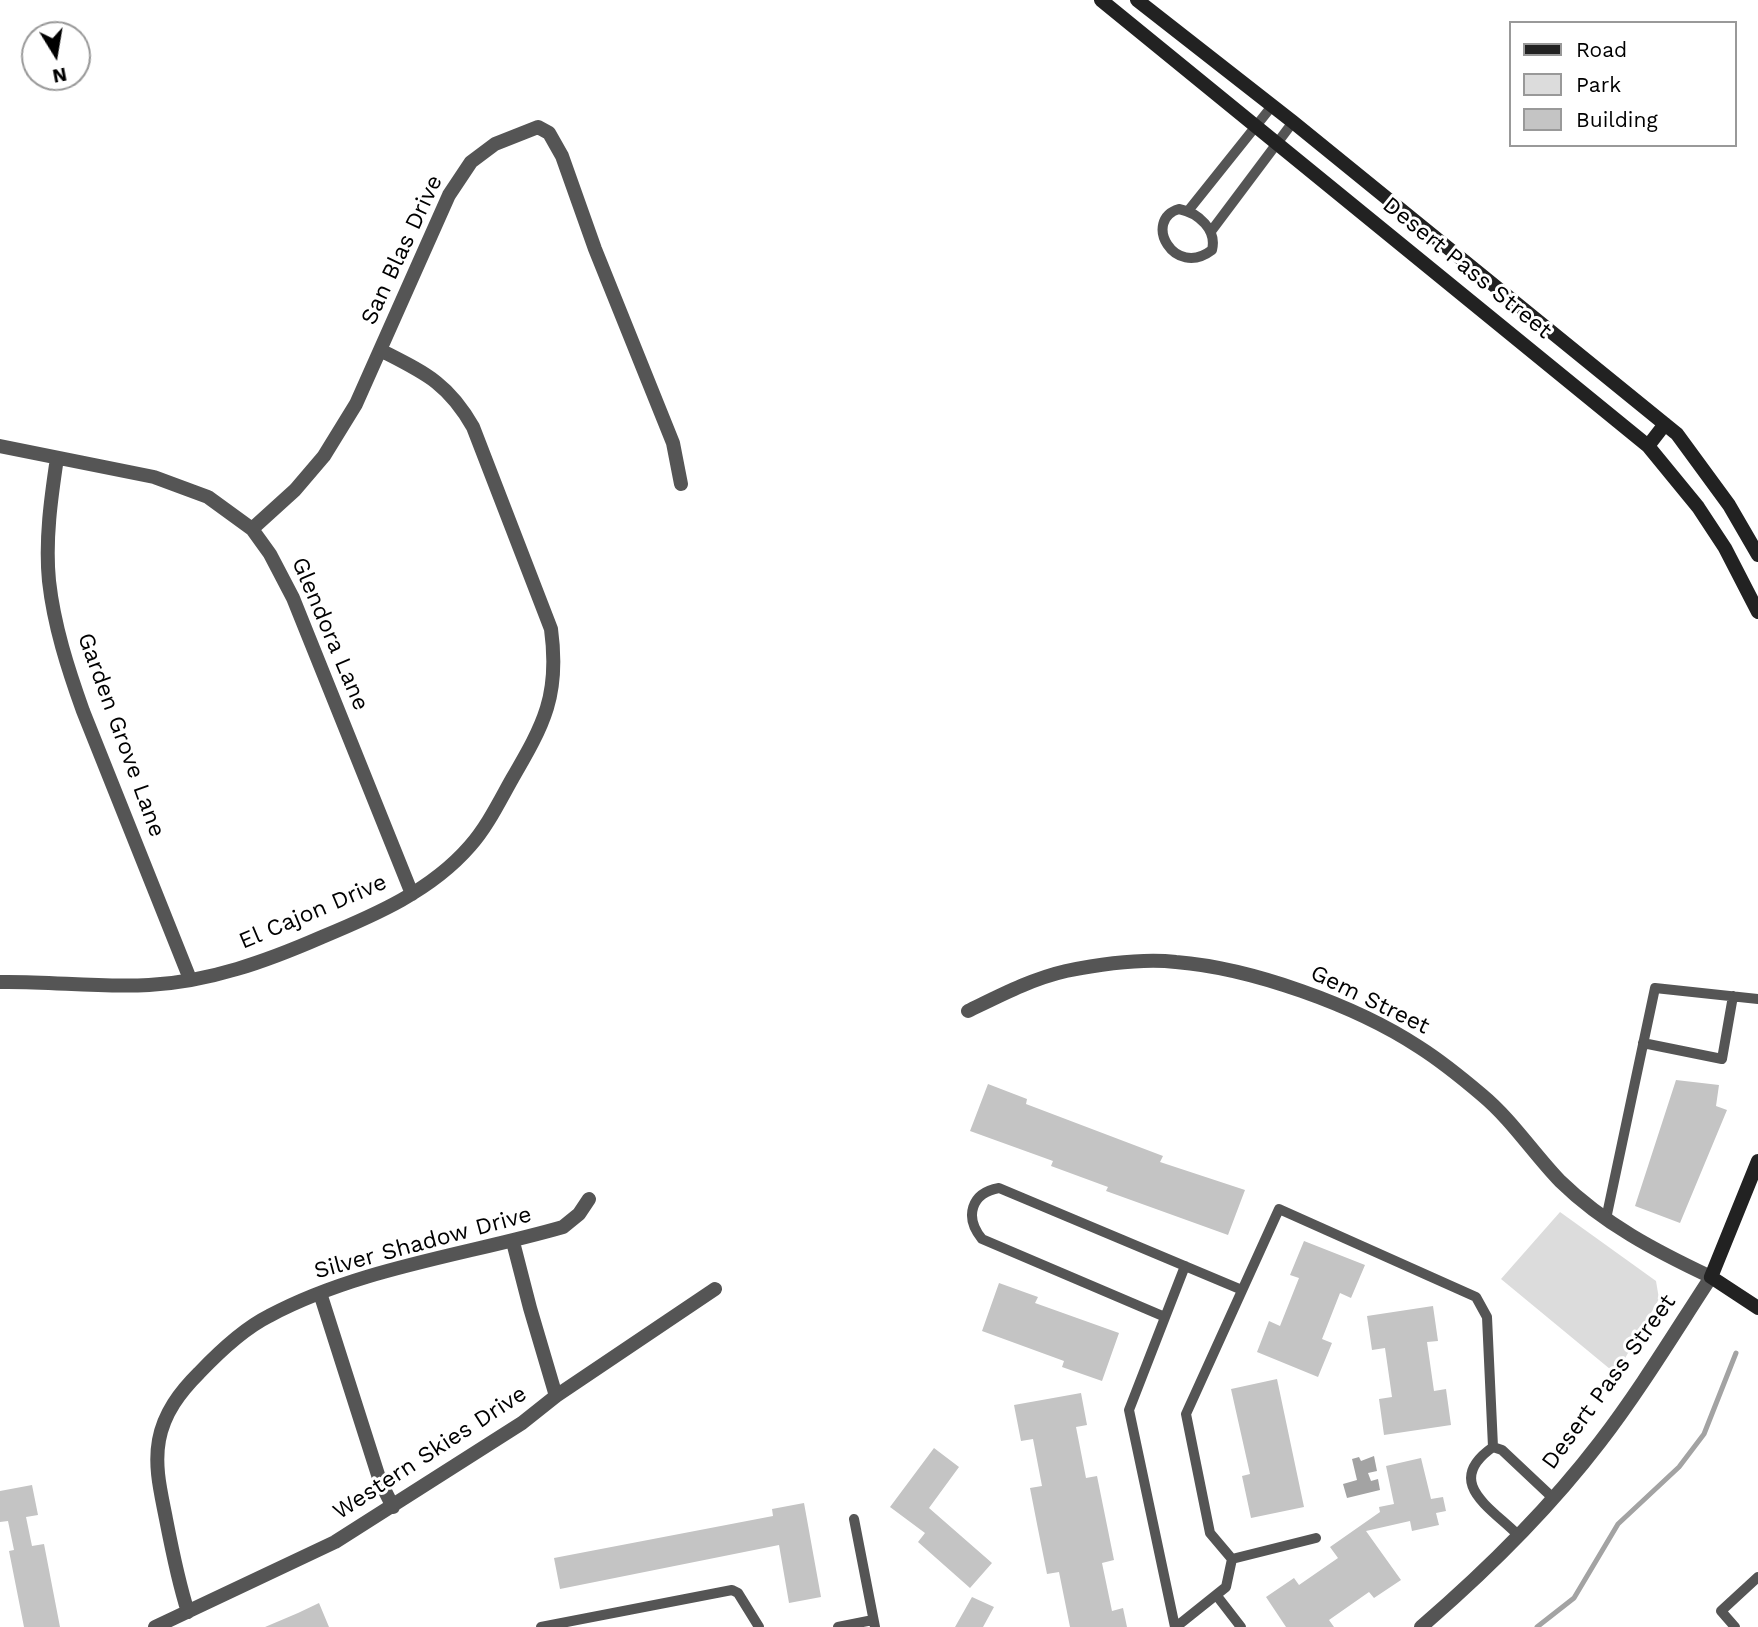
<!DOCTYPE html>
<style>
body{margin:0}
#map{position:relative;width:1758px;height:1627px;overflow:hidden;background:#fff;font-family:"Work Sans",sans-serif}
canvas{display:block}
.legend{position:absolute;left:1509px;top:21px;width:228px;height:126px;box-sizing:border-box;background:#fff;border:2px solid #999;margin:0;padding:9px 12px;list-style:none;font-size:21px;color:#000}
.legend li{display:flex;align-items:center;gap:14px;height:35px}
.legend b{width:35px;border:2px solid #999}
.north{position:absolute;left:21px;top:21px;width:70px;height:70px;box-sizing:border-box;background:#fff;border:2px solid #999;border-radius:50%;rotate:169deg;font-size:19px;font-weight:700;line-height:28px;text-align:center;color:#000}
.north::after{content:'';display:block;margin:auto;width:24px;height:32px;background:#000;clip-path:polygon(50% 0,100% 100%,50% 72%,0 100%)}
</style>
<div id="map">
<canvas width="1758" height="1627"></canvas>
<ul class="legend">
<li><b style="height:9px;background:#222"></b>Road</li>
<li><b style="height:19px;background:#dcdcdc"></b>Park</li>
<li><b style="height:19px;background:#c4c4c4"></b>Building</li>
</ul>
<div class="north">N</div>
</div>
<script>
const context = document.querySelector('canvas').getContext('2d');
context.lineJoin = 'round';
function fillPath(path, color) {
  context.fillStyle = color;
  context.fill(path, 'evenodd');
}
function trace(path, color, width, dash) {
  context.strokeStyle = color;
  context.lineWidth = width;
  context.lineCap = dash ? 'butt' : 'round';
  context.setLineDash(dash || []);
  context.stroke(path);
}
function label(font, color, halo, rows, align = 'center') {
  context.font = font + ' "Work Sans",sans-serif';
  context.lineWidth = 6;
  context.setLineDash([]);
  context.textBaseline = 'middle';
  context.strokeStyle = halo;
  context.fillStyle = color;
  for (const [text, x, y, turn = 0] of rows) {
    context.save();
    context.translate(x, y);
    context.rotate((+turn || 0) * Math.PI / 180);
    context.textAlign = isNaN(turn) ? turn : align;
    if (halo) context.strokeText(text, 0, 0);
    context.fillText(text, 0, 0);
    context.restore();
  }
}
fillPath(new Path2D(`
 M 1560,1212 L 1656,1281 L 1659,1299 L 1616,1374 L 1501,1279 Z`), '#dcdcdc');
fillPath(new Path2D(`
 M 1374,1456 L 1377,1471 L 1368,1473 L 1371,1481 L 1378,1479 L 1380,1490 L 1347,1498 L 1343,1484 L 1357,1480 L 1352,1459 L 1359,1457 L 1361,1461 Z`), '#a3a3a3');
trace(new Path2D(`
 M 1537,1627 L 1574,1598 L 1618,1524 L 1679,1467 L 1704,1434 L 1736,1353`), '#a3a3a3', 5);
fillPath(new Path2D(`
 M 1676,1080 L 1719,1085 L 1716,1106 L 1727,1110 L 1680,1223 L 1635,1206 Z
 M 988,1084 L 1027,1099 L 1026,1104 L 1163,1156 L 1160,1162 L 1245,1190 L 1228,1235 L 1106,1191 L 1108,1187 L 1051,1166 L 1053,1161 L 970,1131 Z
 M 1304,1241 L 1365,1265 L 1351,1298 L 1340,1293 L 1322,1339 L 1332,1343 L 1318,1377 L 1257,1352 L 1269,1321 L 1280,1326 L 1299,1278 L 1290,1275 Z
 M 999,1283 L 1038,1297 L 1035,1303 L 1119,1333 L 1102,1381 L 1062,1367 L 1064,1361 L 982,1331 Z
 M 1433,1306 L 1438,1341 L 1427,1342 L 1434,1391 L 1446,1389 L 1451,1425 L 1384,1435 L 1379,1399 L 1392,1397 L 1385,1348 L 1372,1350 L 1367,1316 Z
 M 1277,1379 L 1304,1507 L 1251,1518 L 1242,1476 L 1250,1474 L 1231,1389 Z
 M 1081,1393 L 1087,1425 L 1076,1427 L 1086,1478 L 1097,1476 L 1114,1560 L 1102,1563 L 1112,1611 L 1123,1608 L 1127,1627 L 1070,1627 L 1059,1572 L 1047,1574 L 1037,1524 L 1030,1488 L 1042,1486 L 1033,1439 L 1021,1441 L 1014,1405 Z
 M 934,1448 L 959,1467 L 929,1508 L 992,1563 L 970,1588 L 918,1542 L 925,1533 L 890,1507 Z
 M 1421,1458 L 1431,1499 L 1443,1497 L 1446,1511 L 1436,1513 L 1439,1525 L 1412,1531 L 1410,1521 L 1366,1531 L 1401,1580 L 1374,1598 L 1369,1592 L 1329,1620 L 1334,1627 L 1286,1627 L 1266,1597 L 1294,1578 L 1299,1585 L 1338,1558 L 1330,1547 L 1380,1512 L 1379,1507 L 1394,1504 L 1386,1466 Z
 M 32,1485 L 38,1515 L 26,1517 L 32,1546 L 44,1544 L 60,1627 L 24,1627 L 9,1551 L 14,1550 L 8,1521 L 0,1522 L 0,1491 Z
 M 804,1503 L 821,1597 L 789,1603 L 779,1545 L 560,1589 L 554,1558 L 773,1516 L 772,1509 Z
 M 972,1597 L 994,1607 L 983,1627 L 955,1627 Z
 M 319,1603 L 329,1627 L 265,1627 L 298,1613 Z`), '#c4c4c4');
trace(new Path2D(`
 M 1179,209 C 1199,213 1217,230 1212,250 C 1174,279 1142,220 1179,209 Z
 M 1188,211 L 1272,106
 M 1212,230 L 1293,122
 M 1643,1043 L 1722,1059 L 1733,996
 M 1606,1219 L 1655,988 L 1758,999
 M 1165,1317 L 982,1239 C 964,1217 971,1193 999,1188 L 1242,1290
 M 854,1519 L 875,1627
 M 1518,1535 C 1490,1507 1443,1482 1493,1447 L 1502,1450 L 1553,1498
 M 1316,1538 L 1232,1559 L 1210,1533 L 1186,1414 L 1279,1209 L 1476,1297 L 1487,1317 L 1493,1447
 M 1217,1596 L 1241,1627
 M 541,1627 L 732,1590 L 738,1593 L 759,1627
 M 838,1627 L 873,1620
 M 1175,1627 L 1129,1410 L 1185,1266
 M 1176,1627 L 1226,1587 L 1232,1559
 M 1735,1627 L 1721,1611 L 1758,1577`), '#555', 10);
trace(new Path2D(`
 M 0,446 L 154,477 L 208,497 L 252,529 L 270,554 L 293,598 L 412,894
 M 57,458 C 51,498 45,540 49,581 C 54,626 68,669 83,711 L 190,979
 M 252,529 L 295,490 L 324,456 L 356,404 L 449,195 L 471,162 L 495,144 L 538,127 L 549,133 L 562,156 L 595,249 L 673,443 L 681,484
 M 0,982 C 50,981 99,988 149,985 C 209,982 267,961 322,937 C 375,915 431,891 470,846 C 487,827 499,802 512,779 C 544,724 560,695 551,629 L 473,427 C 448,383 425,373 382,351
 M 968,1011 C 999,996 1031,979 1066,971 C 1101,964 1140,958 1176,962 C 1251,968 1355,1005 1419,1047 C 1441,1061 1462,1078 1482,1095 C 1512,1120 1533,1153 1560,1181 C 1604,1224 1656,1251 1711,1277 C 1675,1332 1640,1390 1600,1442 C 1548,1510 1486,1571 1421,1627
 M 513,1242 L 530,1308 L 556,1396
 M 320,1293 L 380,1481 L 393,1507
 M 188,1612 C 178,1581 172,1550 166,1519 C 161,1493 154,1467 159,1440 C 164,1413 180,1392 199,1373 C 219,1352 243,1329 269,1316 C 359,1268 466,1255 563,1227 L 579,1214 L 589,1199
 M 155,1627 L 335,1542 L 522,1423 L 556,1396 L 715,1289`), '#555', 14);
trace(new Path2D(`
 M 1101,0 L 1648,446 L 1698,507 L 1725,548 L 1758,612
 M 1137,0 L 1293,122 L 1677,434 L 1729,505 L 1758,555
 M 1648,446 L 1665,424
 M 1758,1161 L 1711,1277 L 1758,1308`), '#222', 14);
label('23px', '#000', '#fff', [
 ["San Blas Drive",402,250,-65],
 ["Desert Pass Street",1467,268,39],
 ["Glendora Lane",330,634,67],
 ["Garden Grove Lane",121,735,70],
 ["El Cajon Drive",313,912,-23],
 ["Gem Street",1370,1000,26],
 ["Silver Shadow Drive",423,1243,-15],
 ["Desert Pass Street",1609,1382,-54],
 ["Western Skies Drive",430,1453,-33]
]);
</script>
